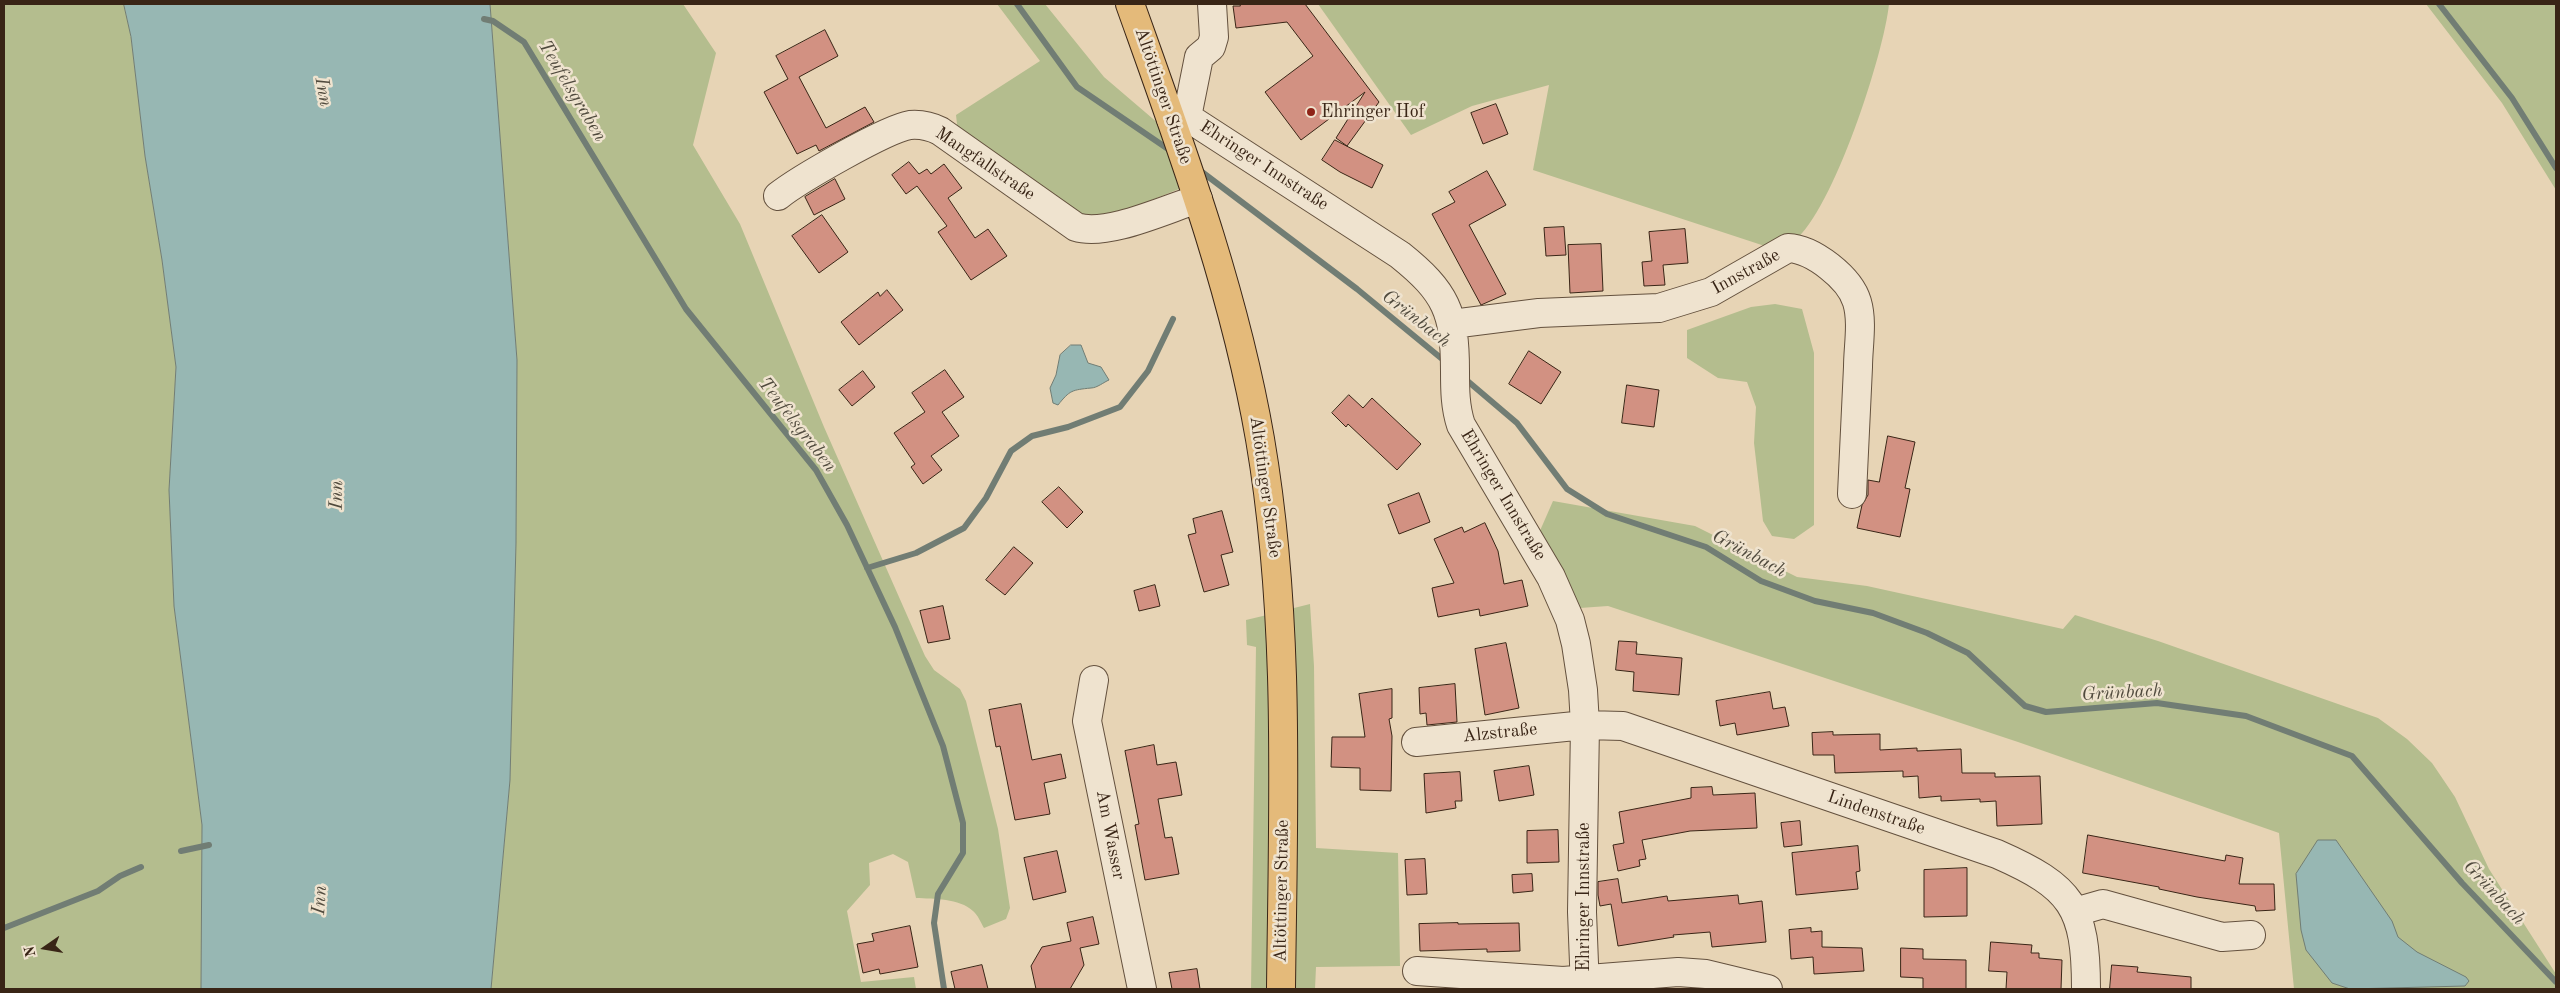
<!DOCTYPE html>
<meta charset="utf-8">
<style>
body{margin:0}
#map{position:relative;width:2560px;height:993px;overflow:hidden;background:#e7d4b5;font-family:"Old Standard TT",serif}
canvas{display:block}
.frame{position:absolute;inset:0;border:5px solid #392516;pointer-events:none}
.north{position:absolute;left:20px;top:923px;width:50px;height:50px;-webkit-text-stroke:4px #efe3cf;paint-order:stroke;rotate:257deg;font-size:14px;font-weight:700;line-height:20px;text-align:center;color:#392516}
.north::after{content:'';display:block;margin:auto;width:18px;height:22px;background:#392516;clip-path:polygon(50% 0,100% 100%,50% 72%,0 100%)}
</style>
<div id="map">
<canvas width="2560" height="993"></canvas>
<div class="frame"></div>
<div class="north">N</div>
</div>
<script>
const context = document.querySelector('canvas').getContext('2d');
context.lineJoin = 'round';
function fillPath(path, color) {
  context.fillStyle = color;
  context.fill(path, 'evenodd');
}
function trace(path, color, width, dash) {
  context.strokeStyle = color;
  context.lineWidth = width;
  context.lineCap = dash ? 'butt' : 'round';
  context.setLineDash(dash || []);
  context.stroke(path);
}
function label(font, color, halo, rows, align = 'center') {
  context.font = font + ' "Old Standard TT",serif';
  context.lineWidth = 5;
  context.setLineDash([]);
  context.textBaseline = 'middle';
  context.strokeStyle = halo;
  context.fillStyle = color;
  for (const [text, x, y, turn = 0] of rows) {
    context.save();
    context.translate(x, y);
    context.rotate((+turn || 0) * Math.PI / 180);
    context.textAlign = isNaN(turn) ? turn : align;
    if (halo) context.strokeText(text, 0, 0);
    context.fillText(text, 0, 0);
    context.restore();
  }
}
fillPath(new Path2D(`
 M 4,4 L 124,4 L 131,37 L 145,156 L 162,260 L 176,367 L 169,490 L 174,606 L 202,825 L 201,989 L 4,989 Z
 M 490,4 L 683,4 L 716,53 L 693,145 L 740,224 L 824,427 L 925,656 L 934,670 L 960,689 L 966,701 L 998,829 L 1010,908 L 1006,919 L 984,928 C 981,923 978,915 973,911 C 959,898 934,899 916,898 L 908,862 L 893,854 L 869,863 L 870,885 L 847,911 L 861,982 L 914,977 L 916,989 L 491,989 L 510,780 L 516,543 L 517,360 Z
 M 997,4 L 1045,4 L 1104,77 L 1159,124 L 1179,189 L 1112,216 L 1082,218 L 958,133 L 956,115 L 1040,61 Z
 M 1318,4 L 1889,4 C 1884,54 1833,211 1794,241 C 1789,245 1782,247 1777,250 L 1533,170 L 1549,85 L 1472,106 L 1411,135 Z
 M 2426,4 L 2556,4 L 2556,190 L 2502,103 Z
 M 1775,304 L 1802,309 L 1814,353 L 1814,525 L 1794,539 L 1772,536 L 1763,521 L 1754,443 L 1756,407 L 1747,382 L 1718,378 L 1687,358 L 1687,330 L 1751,307 Z
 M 1553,501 L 1695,526 L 1797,577 L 1867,586 L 2063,629 L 2075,615 L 2158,641 L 2378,718 L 2407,739 L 2432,763 L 2455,797 L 2489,869 L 2556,974 L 2556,989 L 2294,989 L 2279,833 L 2018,742 L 1608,606 L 1580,608 L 1539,533 Z
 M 1310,604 L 1314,666 L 1316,848 L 1398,853 L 1400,966 L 1316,967 L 1315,989 L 1293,989 L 1294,608 Z
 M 1267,615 L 1270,778 L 1268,989 L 1251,989 L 1256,647 L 1247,645 L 1246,620 Z`), '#b4bd8e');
const water = new Path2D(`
 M 124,4 L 490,4 L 517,360 L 516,543 L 510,780 L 491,989 L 201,989 L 202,825 L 174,606 L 169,490 L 176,367 L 162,260 L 145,156 L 131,37 Z
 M 1071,345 L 1081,345 L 1088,363 L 1101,367 L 1109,380 C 1104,382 1097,388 1091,388 C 1072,390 1070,390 1058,405 L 1053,403 L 1050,388 L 1056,375 L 1060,355 Z
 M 2318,840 L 2336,840 L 2392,921 L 2398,937 L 2417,952 L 2466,977 L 2469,981 L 2465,986 L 2350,989 L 2332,983 L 2306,950 L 2301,930 L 2296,874 Z`);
fillPath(water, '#97b7b3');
trace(water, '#717d74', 1);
trace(new Path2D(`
 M 1017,4 L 1077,87 L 1171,151
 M 2439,4 L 2512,98 L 2556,168
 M 484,19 L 493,21 L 524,42 L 686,309 L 816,470 L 847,525 L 895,627 L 943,746 L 963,823 L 963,853 L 938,894 L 934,923 L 944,989
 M 1198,169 L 1357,289 L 1447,363
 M 1464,378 L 1517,423 L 1567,489 L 1607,514 L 1706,547 L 1761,581 L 1815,601 L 1873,613 L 1927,633 L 1968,653 L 2025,706 L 2046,712 L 2157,703 L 2246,716 L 2352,756 L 2462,883 L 2556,982
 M 867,568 L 916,553 L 964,528 L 986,498 L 1011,451 L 1032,436 L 1068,427 L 1120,407 L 1148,371 L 1173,319
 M 181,851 L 209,845
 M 4,928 L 98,891 L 120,876 L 141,867`), '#717d74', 6);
const building = new Path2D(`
 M 1240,4 L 1305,4 L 1379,102 L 1347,146 L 1336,138 L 1365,92 L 1301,140 L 1265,92 L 1313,56 L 1287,22 L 1236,28 L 1233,6 L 1240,6 Z
 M 825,30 L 838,56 L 799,77 L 826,128 L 865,107 L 874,122 L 819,151 L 816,145 L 797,154 L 764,92 L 788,79 L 776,56 Z
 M 1496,104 L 1508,134 L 1483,144 L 1471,113 Z
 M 1335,140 L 1383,165 L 1372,188 L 1340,172 L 1322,160 Z
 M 909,162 L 919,174 L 927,169 L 931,174 L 944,164 L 962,188 L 948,198 L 975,238 L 988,229 L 1007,256 L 971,280 L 938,232 L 947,226 L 917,186 L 906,194 L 892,175 Z
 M 1487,171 L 1506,205 L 1469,225 L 1506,294 L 1481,305 L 1432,214 L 1455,202 L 1449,192 Z
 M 835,179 L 845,199 L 814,215 L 805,197 Z
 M 822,215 L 848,252 L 819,273 L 792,236 Z
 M 1564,227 L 1566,255 L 1546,256 L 1544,228 Z
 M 1685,229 L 1688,263 L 1663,265 L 1665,285 L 1644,286 L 1642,262 L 1652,261 L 1649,232 Z
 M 1601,244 L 1603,291 L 1570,293 L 1568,245 Z
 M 887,290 L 903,310 L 859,345 L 841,322 L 878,292 L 880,296 Z
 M 1529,351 L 1561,372 L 1541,404 L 1509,384 Z
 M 945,370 L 964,397 L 942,412 L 959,436 L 931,456 L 942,470 L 923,484 L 911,467 L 915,464 L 894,433 L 925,412 L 912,393 Z
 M 863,371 L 875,387 L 852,406 L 839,390 Z
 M 1627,385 L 1659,390 L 1654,427 L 1622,423 Z
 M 1349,395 L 1363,408 L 1372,398 L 1421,444 L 1397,470 L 1348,424 L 1346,427 L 1332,413 Z
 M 1888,436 L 1915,442 L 1905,488 L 1910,489 L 1900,537 L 1857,528 L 1862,505 L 1868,495 L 1868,480 L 1879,482 Z
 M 1059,487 L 1083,512 L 1067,528 L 1042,502 Z
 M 1419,493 L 1430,522 L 1399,534 L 1388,505 Z
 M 1222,511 L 1233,552 L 1221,555 L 1229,585 L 1204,592 L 1188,535 L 1196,533 L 1193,519 Z
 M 1485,523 L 1498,551 L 1504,584 L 1522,580 L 1528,606 L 1480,616 L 1479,609 L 1438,617 L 1432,588 L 1454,583 L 1434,539 L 1462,527 L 1464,532 Z
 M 1014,547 L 1033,563 L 1005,595 L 986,580 Z
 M 1155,585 L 1160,606 L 1139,611 L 1134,591 Z
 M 943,606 L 950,639 L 928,643 L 920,611 Z
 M 1619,641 L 1637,642 L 1636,654 L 1682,658 L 1679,695 L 1633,691 L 1634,672 L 1616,670 Z
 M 1506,643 L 1519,708 L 1485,715 L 1475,649 Z
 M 1455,684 L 1457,722 L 1427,725 L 1426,713 L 1420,714 L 1419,688 Z
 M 1392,689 L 1392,718 L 1389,719 L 1392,736 L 1391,791 L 1360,790 L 1360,768 L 1331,767 L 1332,737 L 1365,737 L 1359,694 Z
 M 1770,692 L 1773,709 L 1785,707 L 1789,726 L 1737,735 L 1735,723 L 1720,726 L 1716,701 Z
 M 1021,704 L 1032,760 L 1061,754 L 1066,778 L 1044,783 L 1050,814 L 1015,820 L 1000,746 L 996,747 L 989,710 Z
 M 1833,732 L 1833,735 L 1880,734 L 1880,750 L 1917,748 L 1917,751 L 1961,749 L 1962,773 L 1995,773 L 1995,777 L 2040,776 L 2042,824 L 1997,826 L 1996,801 L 1980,802 L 1980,799 L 1941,801 L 1941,796 L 1919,798 L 1918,776 L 1903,777 L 1903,771 L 1835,773 L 1834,755 L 1813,755 L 1812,733 Z
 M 1154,745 L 1157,765 L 1176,762 L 1182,795 L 1158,799 L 1165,838 L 1172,837 L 1179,874 L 1145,880 L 1135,825 L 1139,824 L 1125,751 Z
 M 1529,766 L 1534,795 L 1499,801 L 1494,771 Z
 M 1460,772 L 1462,801 L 1455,801 L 1456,808 L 1426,813 L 1424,774 Z
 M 1712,787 L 1713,795 L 1755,793 L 1757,828 L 1690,831 L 1642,840 L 1646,859 L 1639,860 L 1640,866 L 1618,871 L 1613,845 L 1624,843 L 1619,812 L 1691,798 L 1691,788 Z
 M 1800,821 L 1802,845 L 1784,847 L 1781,823 Z
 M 1558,830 L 1559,862 L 1527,863 L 1527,831 Z
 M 2088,835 L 2225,861 L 2226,855 L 2243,858 L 2239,884 L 2274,884 L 2275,910 L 2256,911 L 2255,906 L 2197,897 L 2159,889 L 2159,887 L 2083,873 Z
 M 1858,846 L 1860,871 L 1856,872 L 1858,889 L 1796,895 L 1792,853 Z
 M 1057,851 L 1066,892 L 1033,900 L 1024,858 Z
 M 1425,859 L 1427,894 L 1407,895 L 1405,860 Z
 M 1967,868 L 1967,916 L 1924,917 L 1924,870 Z
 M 1532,874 L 1533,891 L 1513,893 L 1512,875 Z
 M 1618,879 L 1622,903 L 1667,896 L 1668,901 L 1738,895 L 1739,904 L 1762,901 L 1766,942 L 1712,947 L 1710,932 L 1673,935 L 1674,937 L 1618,946 L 1611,904 L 1600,906 L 1598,895 L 1598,882 Z
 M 1093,917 L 1099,944 L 1080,948 L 1084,965 L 1070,989 L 1036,989 L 1031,966 L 1042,947 L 1071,941 L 1067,923 Z
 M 1458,923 L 1458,924 L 1519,923 L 1520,951 L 1487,952 L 1487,949 L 1420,951 L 1419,924 Z
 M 910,926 L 918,967 L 880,974 L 879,969 L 863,973 L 857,944 L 874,941 L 872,934 Z
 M 1811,928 L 1811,932 L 1822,931 L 1822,947 L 1862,948 L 1864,971 L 1814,974 L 1813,957 L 1791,959 L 1789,930 Z
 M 1991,942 L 2032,945 L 2031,953 L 2039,953 L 2039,958 L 2062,960 L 2061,989 L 2006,989 L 2007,972 L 1989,971 Z
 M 1901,948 L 1923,949 L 1923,959 L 1966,960 L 1966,989 L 1923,989 L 1923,978 L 1901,977 Z
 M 982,965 L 988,989 L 955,989 L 951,972 Z
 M 2112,965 L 2138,967 L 2137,972 L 2191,977 L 2191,989 L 2110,989 Z
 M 1197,969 L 1200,989 L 1172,989 L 1169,973 Z`);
fillPath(building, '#d29182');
trace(building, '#392516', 1);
const minor = new Path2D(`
 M 1187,117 L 1199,57 L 1211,47 L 1214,37 L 1212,4
 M 1171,119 L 1187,117 L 1400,255 C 1446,292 1455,312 1455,371 C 1455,389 1455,407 1461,425 L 1551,577 L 1570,620 L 1576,644 L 1583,690 L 1585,725 L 1582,912 L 1585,989
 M 778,196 C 798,180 886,129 910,125 C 922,124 930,126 940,131 L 1076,227 C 1107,237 1166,209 1198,199
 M 1452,324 L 1539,313 L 1659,308 L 1711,292 L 1788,248 C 1813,249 1850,278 1857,302 C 1863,322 1858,347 1858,367 C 1856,410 1854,452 1852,494
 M 1094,680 L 1087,721 L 1142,989
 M 1416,742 L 1585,725 L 1623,726 L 1997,854 C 2072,887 2086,907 2086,989
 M 2075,912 L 2103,904 L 2222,937 L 2251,935
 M 1417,971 L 1563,981 L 1678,972 L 1706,974 L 1768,989`);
const major = new Path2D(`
 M 1130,4 C 1181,147 1234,289 1260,439 C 1291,620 1283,806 1281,989`);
trace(minor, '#64513e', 30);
trace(major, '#392516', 30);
trace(minor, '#efe3cf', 28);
trace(major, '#e4ba7a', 28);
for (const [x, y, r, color] of [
 [1311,112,5,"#8f2418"]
]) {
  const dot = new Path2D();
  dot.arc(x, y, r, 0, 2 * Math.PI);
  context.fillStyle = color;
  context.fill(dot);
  trace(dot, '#efe3cf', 2);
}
label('18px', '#392516', '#efe3cf', [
 ["Altöttinger Straße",1163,96,71],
 ["Mangfallstraße",985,164,34],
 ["Ehringer Innstraße",1264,166,33],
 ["Innstraße",1746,272,-29],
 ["Altöttinger Straße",1265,487,82],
 ["Ehringer Innstraße",1503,495,59],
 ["Alzstraße",1500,733,-6],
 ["Lindenstraße",1876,813,19],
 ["Am Wasser",1110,835,79],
 ["Altöttinger Straße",1282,891,-89],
 ["Ehringer Innstraße",1584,897,-90]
]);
label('18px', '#392516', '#efe3cf', [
 ["Ehringer Hof",1321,112]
], 'left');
label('italic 19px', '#504a3d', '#efe3cf', [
 ["Teufelsgraben",572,91,59],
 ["Inn",323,92,80],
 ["Grünbach",1416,319,38],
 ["Teufelsgraben",797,425,52],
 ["Inn",337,495,-89],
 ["Grünbach",1749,554,28],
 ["Grünbach",2122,693,-3],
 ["Grünbach",2494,893,47],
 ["Inn",320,900,-86]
]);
</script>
